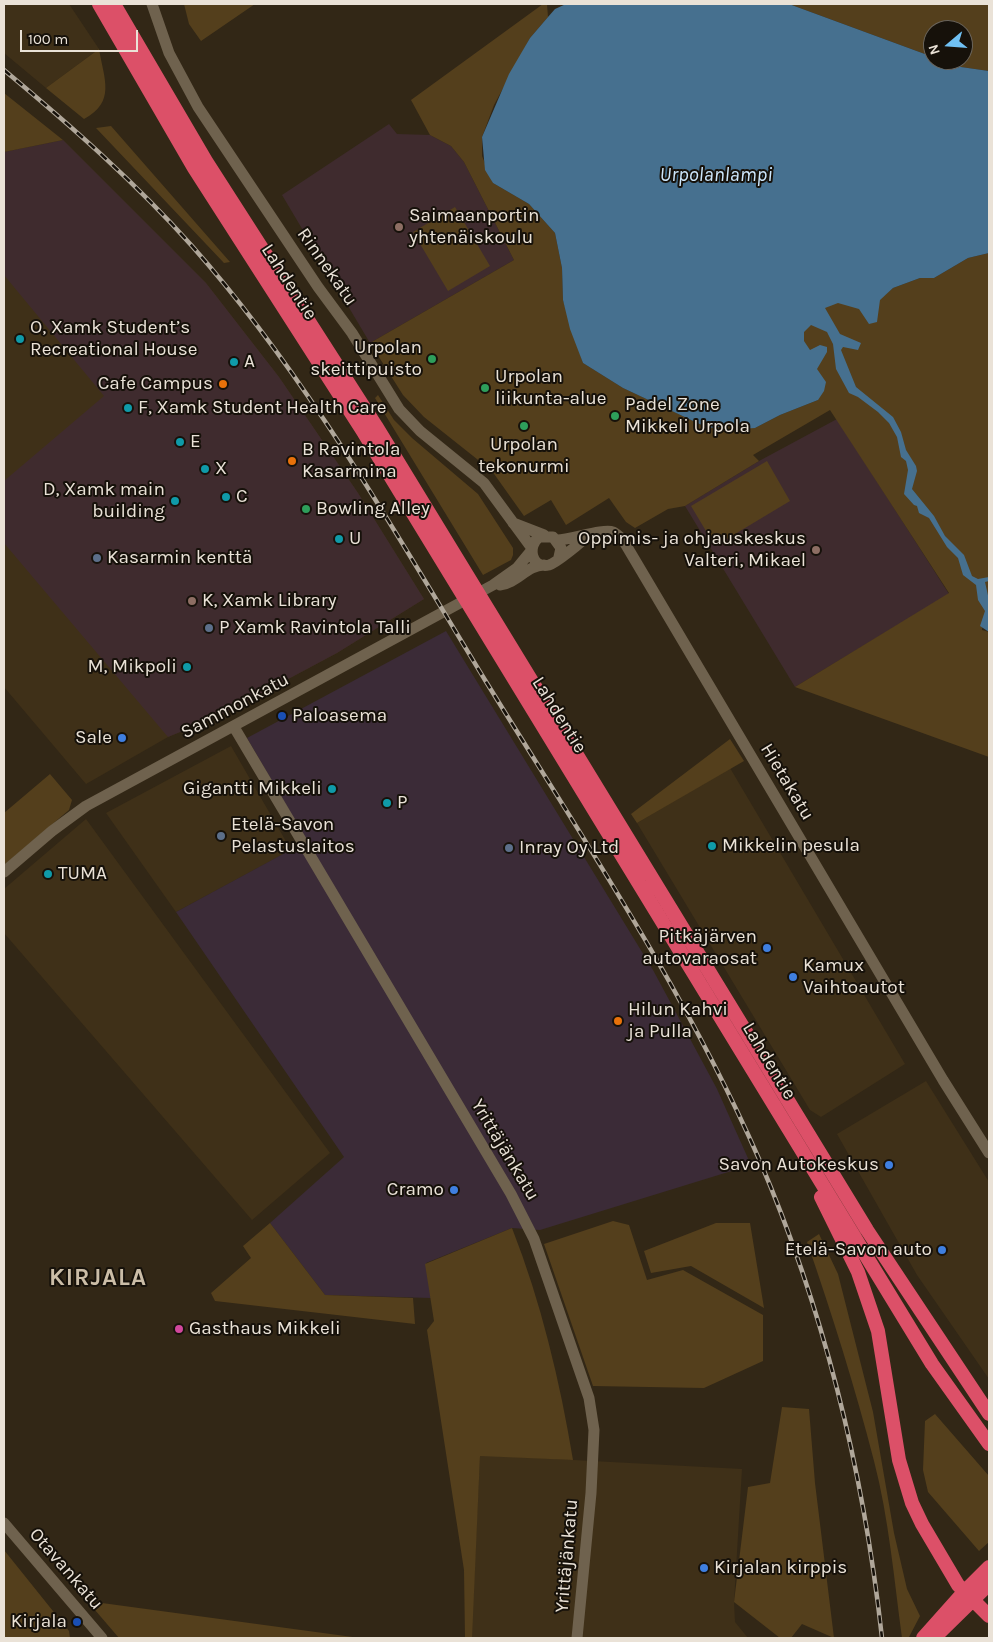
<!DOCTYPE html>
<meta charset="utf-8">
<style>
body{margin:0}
#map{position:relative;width:993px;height:1642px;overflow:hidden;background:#322716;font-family:Karla,sans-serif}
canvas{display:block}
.frame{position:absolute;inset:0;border:5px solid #eae2d7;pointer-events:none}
.north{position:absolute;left:923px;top:20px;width:50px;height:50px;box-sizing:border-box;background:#16110a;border:1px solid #6b655c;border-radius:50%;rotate:252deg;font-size:14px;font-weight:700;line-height:20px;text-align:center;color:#eae2d7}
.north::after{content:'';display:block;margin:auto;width:18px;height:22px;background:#70c1f4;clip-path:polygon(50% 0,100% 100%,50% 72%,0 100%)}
.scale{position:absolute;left:20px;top:30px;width:118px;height:22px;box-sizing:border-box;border:2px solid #eae2d7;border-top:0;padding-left:6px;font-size:15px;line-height:18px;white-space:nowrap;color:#eae2d7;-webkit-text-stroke:4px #16110a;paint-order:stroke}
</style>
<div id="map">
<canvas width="993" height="1642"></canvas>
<div class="frame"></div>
<div class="north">N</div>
<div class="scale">100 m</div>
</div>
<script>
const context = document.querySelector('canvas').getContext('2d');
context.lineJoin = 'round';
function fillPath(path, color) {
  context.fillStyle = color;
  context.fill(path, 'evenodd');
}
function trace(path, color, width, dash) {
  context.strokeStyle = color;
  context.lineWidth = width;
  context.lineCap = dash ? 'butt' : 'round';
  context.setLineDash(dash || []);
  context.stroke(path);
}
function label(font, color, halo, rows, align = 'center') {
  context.font = font + ' Karla,sans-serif';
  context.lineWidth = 4;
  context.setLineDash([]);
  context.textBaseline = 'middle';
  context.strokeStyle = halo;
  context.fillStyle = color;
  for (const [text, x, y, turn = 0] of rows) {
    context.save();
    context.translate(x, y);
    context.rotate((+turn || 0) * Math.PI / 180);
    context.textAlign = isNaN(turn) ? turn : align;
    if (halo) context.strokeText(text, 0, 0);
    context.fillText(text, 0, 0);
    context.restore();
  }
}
fillPath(new Path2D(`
 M 4,4 L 69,4 L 99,49 L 46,88 L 4,53 Z
 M 63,140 L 206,283 L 279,377 L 358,493 L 424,599 L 337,653 L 219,716 L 168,737 L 86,784 L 4,687 L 4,152 Z
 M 231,746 L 291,850 L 176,912 L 106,813 Z
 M 730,768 L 905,1064 L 821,1117 L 810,1110 L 637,823 Z
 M 86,819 L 330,1153 L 252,1220 L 4,933 L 4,889 Z
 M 926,1081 L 989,1182 L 989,1379 L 917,1275 L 837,1134 Z
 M 480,1455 L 742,1469 L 734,1602 L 735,1622 L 748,1638 L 471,1638 Z`), '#3f3018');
fillPath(new Path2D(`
 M 446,631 L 653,970 L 717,1089 L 751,1165 L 540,1230 L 512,1228 L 426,1263 L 431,1298 L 325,1295 L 270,1223 L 344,1157 L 176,912 L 307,841 L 247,738 Z`), '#3b2b37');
fillPath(new Path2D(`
 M 389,124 L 397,134 L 430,135 L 451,146 L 464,162 L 514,260 L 370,343 L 282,195 Z
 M 63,140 L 206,283 L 279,377 L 358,493 L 424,599 L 337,653 L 219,716 L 168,737 L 4,543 L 4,481 L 104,396 L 4,275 L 4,152 Z
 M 837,419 L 949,594 L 795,687 L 685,506 L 759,461 Z`), '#3f2b2e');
fillPath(new Path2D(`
 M 184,4 L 255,4 L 201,41 L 189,24 Z
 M 543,4 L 547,4 L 548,17 L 530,38 L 494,105 L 482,137 L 482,156 L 493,183 L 529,204 L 555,233 L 562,268 L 563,300 L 583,363 L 623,388 L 708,428 L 720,427 L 732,423 L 755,428 L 780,415 L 818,400 L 796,333 L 821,303 L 885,295 L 893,288 L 920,278 L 934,278 L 968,258 L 989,253 L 989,617 L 984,617 L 982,630 L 989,632 L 989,757 L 795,687 L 949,593 L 830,410 L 753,455 L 759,461 L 685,506 L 668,509 L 635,528 L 626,522 L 609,498 L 566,525 L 551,500 L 524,516 L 492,471 L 424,417 L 403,395 L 370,343 L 514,260 L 464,162 L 451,146 L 430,135 L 411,100 Z
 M 789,4 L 989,4 L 989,71 L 961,67 L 942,60 L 963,60 L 963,30 L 933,30 L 933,57 Z
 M 99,49 C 104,79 116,102 84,119 L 46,88 Z
 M 4,93 L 63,140 L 4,152 Z
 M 111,126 L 230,262 L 224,263 L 96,128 Z
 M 455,207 L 490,266 L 448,291 L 413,232 Z
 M 378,395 L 394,420 L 412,438 L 478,494 L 513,548 L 513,555 L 511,560 L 483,575 L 375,398 Z
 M 767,461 L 790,501 L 715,546 L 691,506 Z
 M 730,739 L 744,761 L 637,823 L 631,814 Z
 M 50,774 L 72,800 L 69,810 L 4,865 L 4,813 Z
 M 613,1221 L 629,1225 L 647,1280 L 683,1270 L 763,1315 L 763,1361 L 704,1388 L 593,1386 L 544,1244 Z
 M 270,1223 L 325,1295 L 413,1298 L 415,1324 L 215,1301 L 211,1293 L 251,1258 L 243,1246 Z
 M 716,1223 L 750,1223 L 764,1308 L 691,1266 L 651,1273 L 644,1251 Z
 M 512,1228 C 541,1302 560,1381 573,1460 L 480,1456 L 472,1638 L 465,1638 L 464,1570 L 427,1330 L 434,1321 L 425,1264 Z
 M 819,1234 L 838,1274 L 873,1412 L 894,1533 L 907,1589 L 920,1616 L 909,1637 L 902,1638 C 894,1579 889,1519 874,1461 C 855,1387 832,1314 807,1242 Z
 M 782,1407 L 809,1409 L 815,1483 L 834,1638 L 802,1624 L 791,1638 L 780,1638 L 734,1602 L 748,1487 L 770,1483 Z
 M 935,1414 L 989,1476 L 989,1542 L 979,1551 L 928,1492 L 923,1470 L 925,1421 Z
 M 4,1550 L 69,1631 L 70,1638 L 4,1638 Z
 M 89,1603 L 102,1603 L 360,1638 L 119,1638 Z`), '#543f1c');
fillPath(new Path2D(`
 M 566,4 L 789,4 L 933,57 L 933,60 L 942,60 L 961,67 L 989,71 L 989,253 L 968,258 L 934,278 L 920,278 L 893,288 L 880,300 L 877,322 L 869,324 L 859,309 L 838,303 L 825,308 L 840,334 L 861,343 L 858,350 L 843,347 L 841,350 L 856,387 L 893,417 L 901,432 L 906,450 L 916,466 L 917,471 L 912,489 L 934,516 L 945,536 L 964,555 L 972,576 L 978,579 L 989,577 L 989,581 L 985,582 L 989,600 L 989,632 L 980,626 L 985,611 L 978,600 L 976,585 L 963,575 L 958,558 L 947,547 L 929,518 L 919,513 L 917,506 L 914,505 L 904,494 L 908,470 L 906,461 L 901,457 L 897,437 L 889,423 L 878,412 L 858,397 L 849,393 L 836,369 L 833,344 L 827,332 L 811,325 L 804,332 L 804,341 L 810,350 L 820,345 L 827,347 L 827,352 L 817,369 L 826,382 L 824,391 L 818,400 L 780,415 L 755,428 L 740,429 L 732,423 L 720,427 L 708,428 L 623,388 L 583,363 L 570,329 L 563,300 L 562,268 L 555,233 L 529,204 L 493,183 L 485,170 L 482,137 L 509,74 L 530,38 L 548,17 L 555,9 Z`), '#46708f');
trace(new Path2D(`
 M 152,4 L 169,53 L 198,107 L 318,287 L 352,333 L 399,409 L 420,431 L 484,483 L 531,547
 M 513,523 L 544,535
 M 557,540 C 570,540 604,528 613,532 C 617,534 620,537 623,540 L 943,1080 L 989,1153
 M 559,557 L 561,548 L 553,537 L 539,537 C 527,546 531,569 549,565 C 556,563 582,542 587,536
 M 500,585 C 517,583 527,565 544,565
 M 234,727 L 511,1194 L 534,1239 L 589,1398 L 594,1430 L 591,1493 L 577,1638
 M 4,872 L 52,831 L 86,806 L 493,585 L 517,568 L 531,551
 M 4,1523 L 102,1638`), '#6f624e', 11);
trace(new Path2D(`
 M 99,4 L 194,168 L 364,433 L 932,1364 L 989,1444
 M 114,4 L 206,161 L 376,426 L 867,1230 L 989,1414
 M 821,1197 L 858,1272 L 878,1331 L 899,1460 L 912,1503 L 922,1524 L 958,1585 L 989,1616
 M 923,1638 L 964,1592 L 989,1567
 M 934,1638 L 989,1584`), '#dc5068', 14);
const rail = new Path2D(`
 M 4,70 C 70,125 135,182 192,246 C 308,377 394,531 485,680 C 581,836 685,990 759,1159 C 824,1310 864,1475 882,1638`);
trace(rail, '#b0a79a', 4.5);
trace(rail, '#16110a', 2.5, [8]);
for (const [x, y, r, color] of [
 [399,227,5,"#8d6e63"],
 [20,339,5,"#0f9aa8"],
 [432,359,5,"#2e9e5b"],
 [234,362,5,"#0f9aa8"],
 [223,384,5,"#e8710a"],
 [485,388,5,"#2e9e5b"],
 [128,408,5,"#0f9aa8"],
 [615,416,5,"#2e9e5b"],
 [524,426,5,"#2e9e5b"],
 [180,442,5,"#0f9aa8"],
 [292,461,5,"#e8710a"],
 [205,469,5,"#0f9aa8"],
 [226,497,5,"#0f9aa8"],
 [175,501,5,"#0f9aa8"],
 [306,509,5,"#2e9e5b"],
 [339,539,5,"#0f9aa8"],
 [816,550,5,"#8d6e63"],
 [97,558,5,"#5c6f8a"],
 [192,601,5,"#8d6e63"],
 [209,628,5,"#5c6f8a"],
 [187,667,5,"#0f9aa8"],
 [282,716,5,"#1a4fb4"],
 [122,738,5,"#3f7fe0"],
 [332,789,5,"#0f9aa8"],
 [387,803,5,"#0f9aa8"],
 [221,836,5,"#5c6f8a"],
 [712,846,5,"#0f9aa8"],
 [509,848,5,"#5c6f8a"],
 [48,874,5,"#0f9aa8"],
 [767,948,5,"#3f7fe0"],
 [793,977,5,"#3f7fe0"],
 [618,1021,5,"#e8710a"],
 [889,1165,5,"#3f7fe0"],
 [454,1190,5,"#3f7fe0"],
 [942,1250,5,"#3f7fe0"],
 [179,1329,5,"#d1479c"],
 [704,1568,5,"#3f7fe0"],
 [77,1622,5,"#1a4fb4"]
]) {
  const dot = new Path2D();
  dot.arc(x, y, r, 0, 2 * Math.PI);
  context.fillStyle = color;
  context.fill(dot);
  trace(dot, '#16110a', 2);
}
label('19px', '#eae2d7', '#16110a', [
 ["Saimaanportin",409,216],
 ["yhtenäiskoulu",409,238],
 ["O, Xamk Student’s",30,328],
 ["Recreational House",30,350],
 ["Urpolan",422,348,"right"],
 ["skeittipuisto",422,370,"right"],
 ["A",244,362],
 ["Urpolan",495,377],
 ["liikunta-alue",495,399],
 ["Cafe Campus",213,384,"right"],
 ["Padel Zone",625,405],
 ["Mikkeli Urpola",625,427],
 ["F, Xamk Student Health Care",138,408],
 ["E",190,442],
 ["Urpolan",524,445,"center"],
 ["tekonurmi",524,467,"center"],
 ["B Ravintola",302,450],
 ["Kasarmina",302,472],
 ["X",215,469],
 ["D, Xamk main",165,490,"right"],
 ["building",165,512,"right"],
 ["C",236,497],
 ["Bowling Alley",316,509],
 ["U",349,539],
 ["Oppimis- ja ohjauskeskus",806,539,"right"],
 ["Valteri, Mikael",806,561,"right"],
 ["Kasarmin kenttä",107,558],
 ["K, Xamk Library",202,601],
 ["P Xamk Ravintola Talli",219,628],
 ["M, Mikpoli",177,667,"right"],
 ["Paloasema",292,716],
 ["Sale",112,738,"right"],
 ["Gigantti Mikkeli",322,789,"right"],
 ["P",397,803],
 ["Etelä-Savon",231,825],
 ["Pelastuslaitos",231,847],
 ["Mikkelin pesula",722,846],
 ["Inray Oy Ltd",519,848],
 ["TUMA",58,874],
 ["Pitkäjärven",757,937,"right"],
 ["autovaraosat",757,959,"right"],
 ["Kamux",803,966],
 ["Vaihtoautot",803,988],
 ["Hilun Kahvi",628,1010],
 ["ja Pulla",628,1032],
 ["Savon Autokeskus",879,1165,"right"],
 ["Cramo",444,1190,"right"],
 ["Etelä-Savon auto",932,1250,"right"],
 ["Gasthaus Mikkeli",189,1329],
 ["Kirjalan kirppis",714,1568],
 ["Kirjala",67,1622,"right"]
], 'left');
label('19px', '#eae2d7', '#16110a', [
 ["Rinnekatu",327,267,55],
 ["Lahdentie",289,282,57],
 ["Sammonkatu",235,706,-28],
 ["Lahdentie",559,715,58],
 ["Hietakatu",787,782,59],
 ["Lahdentie",769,1061,59],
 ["Yrittäjänkatu",505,1150,59],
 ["Yrittäjänkatu",567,1556,-85],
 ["Otavankatu",66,1569,49]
]);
label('italic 20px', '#cee8fd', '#16110a', [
 ["Urpolanlampi",716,175]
]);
context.letterSpacing = '1px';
label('bold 24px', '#cbbda7', '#16110a', [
 ["KIRJALA",98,1278]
]);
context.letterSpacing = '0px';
</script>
